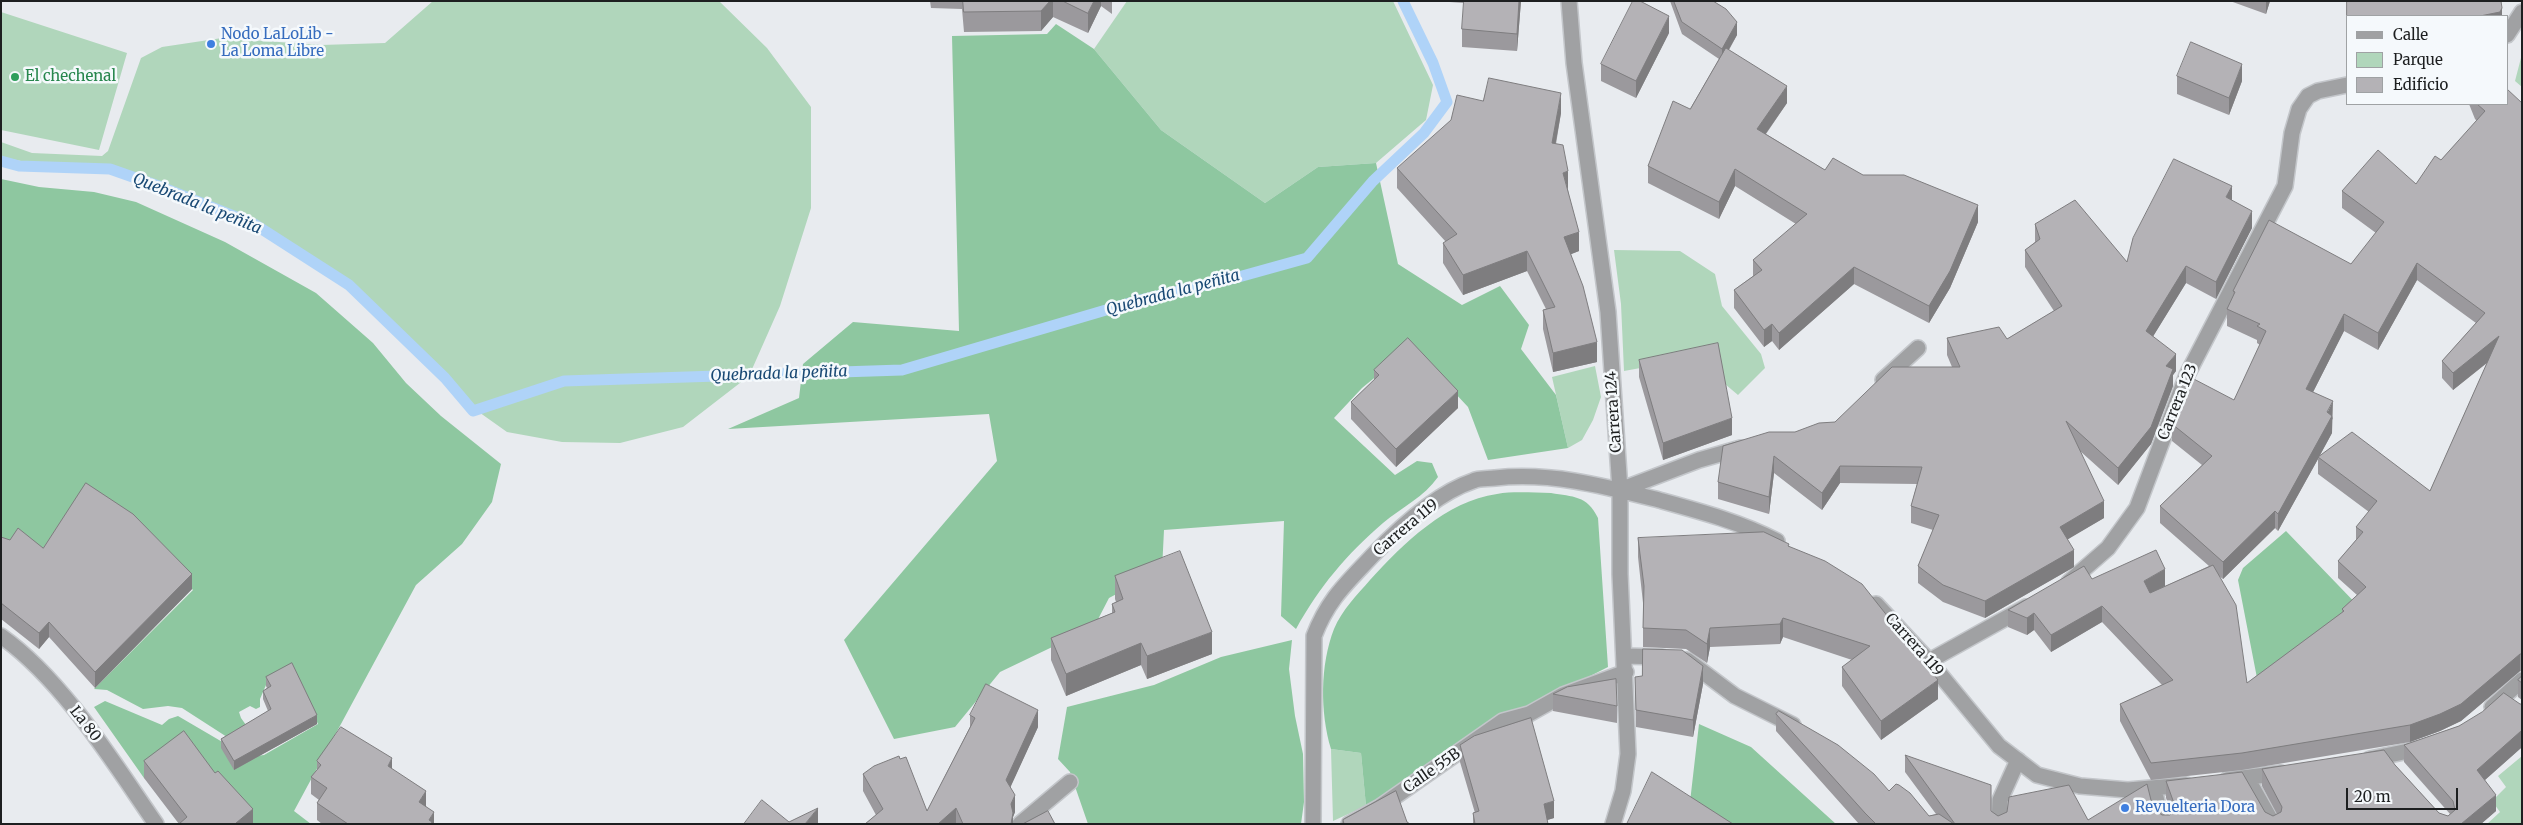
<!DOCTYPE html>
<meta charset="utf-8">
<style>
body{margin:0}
#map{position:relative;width:2523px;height:825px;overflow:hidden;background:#e8ebef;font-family:Merriweather,serif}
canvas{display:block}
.frame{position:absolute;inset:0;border:2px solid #1d1f20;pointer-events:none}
.legend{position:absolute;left:2346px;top:15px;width:162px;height:90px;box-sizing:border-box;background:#f5f9fc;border:1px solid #9fa2a4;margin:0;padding:6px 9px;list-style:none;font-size:15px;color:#1d1f20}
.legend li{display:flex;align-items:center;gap:10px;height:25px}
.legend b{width:25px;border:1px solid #9fa2a4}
.scale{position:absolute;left:2346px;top:788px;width:112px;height:22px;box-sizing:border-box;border:2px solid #1d1f20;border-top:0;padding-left:6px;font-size:15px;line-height:18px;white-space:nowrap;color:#1d1f20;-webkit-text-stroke:4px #f5f9fc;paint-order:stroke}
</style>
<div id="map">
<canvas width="2523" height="825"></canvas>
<div class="frame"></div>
<ul class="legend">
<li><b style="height:6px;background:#a0a1a3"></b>Calle</li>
<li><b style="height:14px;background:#b0d6bb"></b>Parque</li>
<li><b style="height:14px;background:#b4b2b6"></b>Edificio</li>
</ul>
<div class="scale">20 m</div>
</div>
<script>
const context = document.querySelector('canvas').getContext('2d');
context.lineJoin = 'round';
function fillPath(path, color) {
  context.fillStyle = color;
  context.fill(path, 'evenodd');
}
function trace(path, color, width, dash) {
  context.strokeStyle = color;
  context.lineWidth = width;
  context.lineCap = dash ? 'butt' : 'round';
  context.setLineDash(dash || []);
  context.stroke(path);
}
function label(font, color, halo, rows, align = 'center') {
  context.font = font + ' Merriweather,serif';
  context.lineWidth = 5;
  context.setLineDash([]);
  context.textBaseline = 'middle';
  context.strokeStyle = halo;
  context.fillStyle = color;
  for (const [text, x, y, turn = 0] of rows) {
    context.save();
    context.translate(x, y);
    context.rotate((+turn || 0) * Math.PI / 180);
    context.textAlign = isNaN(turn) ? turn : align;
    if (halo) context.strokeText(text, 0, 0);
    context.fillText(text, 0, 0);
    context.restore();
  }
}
fillPath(new Path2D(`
 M 433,1 L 719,1 L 767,48 L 811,107 L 811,208 L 780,306 L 749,376 L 683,427 L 620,443 L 562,442 L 507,432 L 476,410 L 448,375 L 350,281 L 255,221 L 110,166 L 26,162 L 1,157 L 1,142 L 32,153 L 102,156 L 108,151 L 141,58 L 162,47 L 222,38 L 321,45 L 385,43 Z
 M 1127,1 L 1393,1 L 1433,85 L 1426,120 L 1376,163 L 1318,167 L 1265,203 L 1161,130 L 1094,49 Z
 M 1,12 L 127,53 L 99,150 L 1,130 Z
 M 2522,54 L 2522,87 L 2515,81 Z
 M 1614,250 L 1680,251 L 1715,274 L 1722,306 L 1761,354 L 1765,368 L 1738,395 L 1725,384 L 1712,355 L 1624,371 L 1621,304 Z
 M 1595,366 L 1601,397 L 1593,420 L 1582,440 L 1568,448 L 1552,377 Z
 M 1331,749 L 1361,753 L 1366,806 L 1333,821 Z
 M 2522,756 L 2522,824 L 2487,824 L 2500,812 L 2492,801 L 2506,787 L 2498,776 Z`), '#b0d6bb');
fillPath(new Path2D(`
 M 1056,24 L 1094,49 L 1161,130 L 1265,203 L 1318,167 L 1376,163 L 1398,264 L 1462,305 L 1500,286 L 1529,325 L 1521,349 L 1556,395 L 1568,448 L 1488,460 L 1468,407 L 1412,347 L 1362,388 L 1334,418 L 1395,475 L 1417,461 L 1432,463 L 1438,477 C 1424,497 1402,507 1383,523 C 1346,555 1320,586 1296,629 L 1281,616 L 1284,521 L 1164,530 L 1162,570 L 1109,598 L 1094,627 L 1000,672 L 955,727 L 894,739 L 844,640 L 997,461 L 989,414 L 728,429 L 799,398 L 803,364 L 853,322 L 959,331 L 952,36 L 1047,34 Z
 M 1,179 L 39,187 L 94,192 L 136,202 L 225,242 L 316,293 L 373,343 L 406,383 L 441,416 L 501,464 L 492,502 L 462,544 L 416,585 L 294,811 L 311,824 L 252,824 L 144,778 L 94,707 L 105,701 L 162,725 L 169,719 L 178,716 L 248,757 L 264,755 L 318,724 L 292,671 L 266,685 L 260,699 L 260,707 L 256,709 L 250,706 L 239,712 L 241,718 L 251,732 L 227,737 L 182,708 L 168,706 L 143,709 L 107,690 L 94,689 L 193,590 L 144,540 L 54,545 L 1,566 Z
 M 1551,493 C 1573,497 1587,495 1598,518 L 1608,667 L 1527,708 L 1366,806 L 1361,753 L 1331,749 C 1320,712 1320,665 1334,629 C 1342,610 1357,595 1370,580 C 1403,544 1446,501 1497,494 C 1514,491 1534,493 1551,493 Z
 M 2286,531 L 2364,612 L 2257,678 L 2238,580 L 2243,568 Z
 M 1292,640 L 1289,669 L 1295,716 L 1303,754 L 1304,802 L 1301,824 L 1088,824 L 1070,772 L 1058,759 L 1067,707 L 1154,685 L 1221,657 Z
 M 1699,724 L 1751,747 L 1836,824 L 1722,824 L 1690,802 Z`), '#8ec7a0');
trace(new Path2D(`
 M 1,161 L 19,166 L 110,169 L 164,188 L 254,224 L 349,285 L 445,378 L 473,411 L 564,381 L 902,370 L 1140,300 L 1235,278 L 1307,258 L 1373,181 L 1424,133 L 1447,102 L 1433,63 L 1403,1`), '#afd3f8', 11);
const minor = new Path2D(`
 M 1569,1 L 1574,63 L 1608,312 L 1620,490 L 1620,574 L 1628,754 L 1623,791 L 1613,824
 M 2507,35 L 2522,12
 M 1883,380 L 1918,348
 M 1620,490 L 1699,460 L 1741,448
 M 2069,582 L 2108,548 L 2137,508 L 2187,375 L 2285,186 L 2292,133 L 2299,109 L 2308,96 L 2318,91 L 2347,85
 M 1876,604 L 1929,661 L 1999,746 L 2037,775 L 2080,786 L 2128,790 L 2186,785
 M 1,636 C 63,680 113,762 156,824
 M 1624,656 L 1662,657
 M 1687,660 L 1735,696 L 1793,725
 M 1929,661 L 2026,607
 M 2492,707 L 2522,680
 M 2370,759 L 2423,748
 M 2247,778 L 2273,824
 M 2227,780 L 2281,773
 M 2154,789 L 2160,814 L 2166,824
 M 1020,824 L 1070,782
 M 1313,824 L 1314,636 C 1328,599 1347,583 1373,555 C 1399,528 1437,493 1473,481 C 1479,478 1488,479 1495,478 C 1552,472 1604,486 1659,500 C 1699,511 1740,522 1777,541
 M 1349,824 L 1380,807 L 1503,721 L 1529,714 L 1563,695 L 1626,672
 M 1999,824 L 2000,800 L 2018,760`);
trace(minor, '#c3c6ca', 18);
trace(minor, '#a0a1a3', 15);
fillPath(new Path2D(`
 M 930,1 L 1112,1 L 1112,14 L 1101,6 L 1088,33 L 1053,17 L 1041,31 L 964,32 L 962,9 L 931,8 Z
 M 1435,1 L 1521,1 L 1517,51 L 1462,47 L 1462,29 L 1464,3 Z
 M 1670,1 L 1713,1 L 1737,35 L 1729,50 L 1787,103 L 1766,134 L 1825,170 L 1863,175 L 1978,222 L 1950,288 L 1929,323 L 1854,284 L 1779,350 L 1772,341 L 1764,347 L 1734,308 L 1734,290 L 1753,276 L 1753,260 L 1796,224 L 1735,186 L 1719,219 L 1648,183 L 1648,166 L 1690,109 L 1719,59 L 1682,34 Z
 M 2230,1 L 2270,1 L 2266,14 Z
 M 1669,33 L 1636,98 L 1601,81 L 1601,64 Z
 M 2177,76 L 2242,81 L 2229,115 L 2177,94 Z
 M 1483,101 L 1561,113 L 1556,144 L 1568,190 L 1579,251 L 1571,254 L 1597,362 L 1553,372 L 1543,329 L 1543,310 L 1546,309 L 1527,271 L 1463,295 L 1443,263 L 1443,243 L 1446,242 L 1397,188 L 1397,168 Z
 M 2522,103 L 2522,671 L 2520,671 L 2461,721 L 2440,731 L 2410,742 L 2242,770 L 2151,780 L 2120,721 L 2120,704 L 2162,685 L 2102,622 L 2051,652 L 2034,630 L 2027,635 L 2008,627 L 2008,610 L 2092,579 L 2165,586 L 2159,589 L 2209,566 L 2160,523 L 2160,506 L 2202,465 L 2172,441 L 2172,424 L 2234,400 L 2260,345 L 2257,343 L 2257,340 L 2227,326 L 2227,309 L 2233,297 L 2233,291 L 2351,264 L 2376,233 L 2342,208 L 2342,191 L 2416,184 L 2441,160 L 2477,121 L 2475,119 L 2469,104 L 2507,104 ZM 2417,280 L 2476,323 L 2442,361 L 2442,378 L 2453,390 L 2487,363 L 2430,491 L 2320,455 L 2332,433 L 2332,420 L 2333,418 L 2313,392 L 2344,331 L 2378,350 ZM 2318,459 L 2318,474 L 2369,512 L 2356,527 L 2356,540 L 2338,561 L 2338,578 L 2357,595 L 2342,609 L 2342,613 L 2247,683 L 2219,576 L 2223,579 L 2275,528 L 2278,531 Z
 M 2232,200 L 2252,228 L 2216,299 L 2186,283 L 2153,336 L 2176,371 L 2173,375 L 2173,386 L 2151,444 L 2118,485 L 2080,451 L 2104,518 L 2067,539 L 2074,567 L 1985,618 L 1943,602 L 1918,583 L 1918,566 L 1933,530 L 1911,523 L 1911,506 L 1917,484 L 1840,483 L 1822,510 L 1774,473 L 1769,514 L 1718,499 L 1718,482 L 1795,432 L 1835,422 L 1952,367 L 1947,355 L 1947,338 L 2007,339 L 2054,311 L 2025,267 L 2025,250 L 2035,242 L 2035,224 L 2127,262 Z
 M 1639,360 L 1732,435 L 1663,460 L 1639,377 Z
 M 1374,370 L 1458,408 L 1396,467 L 1351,419 L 1351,402 L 1374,380 Z
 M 1,537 L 10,540 L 43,548 L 192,589 L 95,688 L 49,637 L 39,649 L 1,619 Z
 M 1638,538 L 1789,546 L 1938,699 L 1881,740 L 1842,686 L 1842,667 L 1852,660 L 1783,637 L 1780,644 L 1710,647 L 1707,663 L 1686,649 L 1643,647 L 1643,603 L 1638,557 Z
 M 1115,576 L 1212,654 L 1147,679 L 1141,665 L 1066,696 L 1051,660 L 1051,638 L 1112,613 L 1112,604 L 1116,602 L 1115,599 Z
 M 2522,676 L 2522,700 L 2518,697 L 2518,680 Z
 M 266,677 L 317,724 L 234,770 L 221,748 L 221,739 L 268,711 L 263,699 L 263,691 L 267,688 L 266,686 Z
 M 1635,677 L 1703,684 L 1693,737 L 1636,727 Z
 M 1553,694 L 1617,706 L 1617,723 L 1553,711 Z
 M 2520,704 L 2522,704 L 2522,748 L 2521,748 L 2485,780 L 2496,811 L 2481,824 L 1859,824 L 1776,731 L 1776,714 L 1889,791 L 1929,816 L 1936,814 L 1905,772 L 1905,755 L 1998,816 L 2088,820 L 2151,800 L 2158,812 L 2162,815 L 2170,815 L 2172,813 L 2166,798 L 2166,781 L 2265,812 L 2273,816 L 2277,814 L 2262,786 L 2262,769 L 2395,765 L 2439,813 L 2448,816 L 2450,814 L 2404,762 L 2404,745 L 2459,726 Z
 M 970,715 L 1038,727 L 1010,787 L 1015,812 L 1013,817 L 1013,824 L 865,824 L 876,815 L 863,791 L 863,774 L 900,759 L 927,811 L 970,727 Z
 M 1460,745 L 1554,818 L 1547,820 L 1548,824 L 1473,824 L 1473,813 L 1475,813 L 1460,762 Z
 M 144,761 L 253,824 L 179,824 L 144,778 Z
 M 317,761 L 392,769 L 426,806 L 434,824 L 322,824 L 317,820 L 317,803 L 319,800 L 311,794 L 311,777 L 317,770 Z`), '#9b999d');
fillPath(new Path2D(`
 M 1050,1 L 1053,1 L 1053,17 L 1041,31 L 1041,11 Z
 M 1094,1 L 1101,1 L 1101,6 L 1088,33 L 1088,13 Z
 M 1519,1 L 1521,1 L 1517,51 L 1517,34 Z
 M 2266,1 L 2270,1 L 2266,14 Z
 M 2502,8 L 2502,16 L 2480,16 Z
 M 1669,16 L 1669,33 L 1636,98 L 1636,81 Z
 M 1737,22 L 1737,35 L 1722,61 L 1722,49 Z
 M 2242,64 L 2242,81 L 2229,115 L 2229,98 Z
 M 1787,86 L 1787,103 L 1757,146 L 1757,129 Z
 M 1561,93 L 1561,113 L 1552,163 L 1552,143 Z
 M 1735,169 L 1735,186 L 1719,219 L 1719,202 Z
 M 1568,171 L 1568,191 L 1563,173 Z
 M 2232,186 L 2232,203 L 2226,197 Z
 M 1978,205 L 1978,222 L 1950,288 L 1929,323 L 1929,306 Z
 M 2252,211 L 2252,228 L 2216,299 L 2216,282 Z
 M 1579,232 L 1579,251 L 1564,257 L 1564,237 Z
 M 1527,251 L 1527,271 L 1463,295 L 1463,275 Z
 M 2417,263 L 2417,280 L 2378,350 L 2378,333 Z
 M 2186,266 L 2186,283 L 2146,348 L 2146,331 Z
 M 1854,267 L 1854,284 L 1779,350 L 1779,333 Z
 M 2344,314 L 2344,331 L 2306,406 L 2306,389 Z
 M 1772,324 L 1772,341 L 1764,347 L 1764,330 Z
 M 2499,336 L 2499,353 L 2453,390 L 2453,373 Z
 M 1597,342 L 1597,362 L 1553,372 L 1553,353 Z
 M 2176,354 L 2176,371 L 2173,375 L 2173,386 L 2151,444 L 2118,485 L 2118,468 L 2166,366 Z
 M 1458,391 L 1458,408 L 1396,467 L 1396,449 Z
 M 2333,401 L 2332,433 L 2319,457 L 2318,457 L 2318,459 L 2278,531 L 2278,514 Z
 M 1732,418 L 1732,435 L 1663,460 L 1663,443 Z
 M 1774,456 L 1774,473 L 1769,514 L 1769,497 Z
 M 1840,466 L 1840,483 L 1822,510 L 1822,493 Z
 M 2104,501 L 2104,518 L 2060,544 L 2060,527 Z
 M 2275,511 L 2275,528 L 2223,579 L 2223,562 Z
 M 2074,550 L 2074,567 L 1985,618 L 1985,601 Z
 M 2165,569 L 2165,586 L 2144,598 L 2144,581 Z
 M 192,574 L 192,589 L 95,688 L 95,672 Z
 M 2102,606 L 2102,622 L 2051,652 L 2051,635 Z
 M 2034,613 L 2034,630 L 2027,635 L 2027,618 Z
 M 1783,618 L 1783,637 L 1780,644 L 1780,624 Z
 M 49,622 L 49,637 L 39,649 L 39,633 Z
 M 1710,628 L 1710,647 L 1707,663 L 1707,644 Z
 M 1212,632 L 1212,654 L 1147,679 L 1147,656 Z
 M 1141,643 L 1141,665 L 1066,696 L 1066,674 Z
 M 2520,654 L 2520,671 L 2461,721 L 2440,731 L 2410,742 L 2410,725 Z
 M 1703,666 L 1703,684 L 1693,737 L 1693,720 Z
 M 1938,680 L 1938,699 L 1881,740 L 1881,721 Z
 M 1038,710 L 1038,727 L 1006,797 L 1006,780 Z
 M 317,715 L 317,724 L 234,770 L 234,761 Z
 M 2521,731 L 2521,748 L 2477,787 L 2477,770 Z
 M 392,758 L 392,776 L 388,766 Z
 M 426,791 L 426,808 L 419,802 Z
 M 1015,795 L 1015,812 L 1013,817 L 1013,824 L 1011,824 L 1011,804 Z
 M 2496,795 L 2496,811 L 2481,824 L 2461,824 Z
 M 1554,801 L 1554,818 L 1544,821 L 1544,804 Z
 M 818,808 L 818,824 L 805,824 Z
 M 956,808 L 956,824 L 938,824 Z
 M 253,809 L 253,824 L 236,824 L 236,823 Z
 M 434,812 L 434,824 L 429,824 L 429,820 Z`), '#7e7d7f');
const building = new Path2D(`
 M 963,1 L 1050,1 L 1041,11 L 964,12 Z
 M 1063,1 L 1094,1 L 1088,13 Z
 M 1464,1 L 1519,1 L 1517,34 L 1462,29 Z
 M 1633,1 L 1640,1 L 1669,16 L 1636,81 L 1601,64 Z
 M 1674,1 L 1713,1 L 1726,9 L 1737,22 L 1722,49 L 1682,22 Z
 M 2347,1 L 2501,1 L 2502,8 L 2500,12 L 2480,16 L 2347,16 Z
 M 2191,42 L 2242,64 L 2229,98 L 2177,76 Z
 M 1726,48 L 1787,86 L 1757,129 L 1825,170 L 1833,158 L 1863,175 L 1904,175 L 1978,205 L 1950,271 L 1929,306 L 1854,267 L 1779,333 L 1772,324 L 1764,330 L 1734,290 L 1762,270 L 1753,260 L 1807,214 L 1735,169 L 1719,202 L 1648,166 L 1673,101 L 1690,109 Z
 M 1489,78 L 1561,93 L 1552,143 L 1563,145 L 1568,171 L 1563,173 L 1579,232 L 1564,237 L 1583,286 L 1597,342 L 1553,353 L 1543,310 L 1555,307 L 1527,251 L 1463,275 L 1443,243 L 1457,234 L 1397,168 L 1451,120 L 1457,95 L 1483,101 Z
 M 2507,89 L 2522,103 L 2522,654 L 2520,654 L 2461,704 L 2440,714 L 2410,725 L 2242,753 L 2151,763 L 2120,704 L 2173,680 L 2102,606 L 2051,635 L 2034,613 L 2027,618 L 2008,610 L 2084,566 L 2092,579 L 2156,550 L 2165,569 L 2144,581 L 2150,593 L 2213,565 L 2236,605 L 2247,683 L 2344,611 L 2342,609 L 2366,587 L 2338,561 L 2363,532 L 2356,527 L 2377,501 L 2318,457 L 2352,432 L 2430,491 L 2499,336 L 2453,373 L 2442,361 L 2485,313 L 2417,263 L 2378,333 L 2344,314 L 2306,389 L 2333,401 L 2327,412 L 2332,416 L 2278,514 L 2275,511 L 2223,562 L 2160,506 L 2212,456 L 2172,424 L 2190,377 L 2234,400 L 2266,331 L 2257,326 L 2260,324 L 2227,309 L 2235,292 L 2233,291 L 2269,220 L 2351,264 L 2384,222 L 2342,191 L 2378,150 L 2416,184 L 2435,156 L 2441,160 L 2485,111 L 2477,104 L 2507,104 Z
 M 2174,159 L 2232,186 L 2226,197 L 2252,211 L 2216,282 L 2186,266 L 2146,331 L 2176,354 L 2166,366 L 2173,369 L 2151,427 L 2118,468 L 2066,421 L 2104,501 L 2060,527 L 2074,550 L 1985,601 L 1943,585 L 1918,566 L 1939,515 L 1911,506 L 1922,467 L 1840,466 L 1822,493 L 1774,456 L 1769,497 L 1718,482 L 1723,446 L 1769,432 L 1795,432 L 1819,423 L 1835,422 L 1892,367 L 1960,367 L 1947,338 L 1999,327 L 2007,339 L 2062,306 L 2025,250 L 2040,239 L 2035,224 L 2075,200 L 2127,262 L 2133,238 Z
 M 1408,338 L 1458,391 L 1396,449 L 1351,402 L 1379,375 L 1374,370 Z
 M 1718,343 L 1732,418 L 1663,443 L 1639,360 Z
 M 86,483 L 133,514 L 192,574 L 95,672 L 49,622 L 39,633 L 1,603 L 1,537 L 10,540 L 18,528 L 43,548 Z
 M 1764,532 L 1789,544 L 1788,546 L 1825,561 L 1862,584 L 1938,680 L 1881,721 L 1842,667 L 1870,646 L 1783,618 L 1780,624 L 1710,628 L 1707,644 L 1686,630 L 1643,628 L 1644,586 L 1638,538 Z
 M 1180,551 L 1212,632 L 1147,656 L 1141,643 L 1066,674 L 1051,638 L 1115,612 L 1112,604 L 1123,599 L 1115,576 Z
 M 1643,649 L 1682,650 L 1703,666 L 1693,720 L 1636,710 L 1635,677 L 1642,676 Z
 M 292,663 L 317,715 L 234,761 L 221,739 L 271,709 L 263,691 L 271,686 L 266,677 Z
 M 2522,676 L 2522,683 L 2518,680 Z
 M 1616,679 L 1617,706 L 1553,694 L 1567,687 Z
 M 986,684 L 1038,710 L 1006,780 L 1015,795 L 1011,804 L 1013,813 L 1011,824 L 963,824 L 956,808 L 938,824 L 865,824 L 883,809 L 863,774 L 874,766 L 899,756 L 900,759 L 906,757 L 927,811 L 975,718 L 970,715 Z
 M 2504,693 L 2520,704 L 2522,704 L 2522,732 L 2521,731 L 2477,770 L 2496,795 L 2461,824 L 1955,824 L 1905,755 L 1991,785 L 1991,811 L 1998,816 L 2007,812 L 2009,797 L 2069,785 L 2088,820 L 2147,784 L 2151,800 L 2158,812 L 2162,815 L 2170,815 L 2175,806 L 2166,781 L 2242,772 L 2265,812 L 2273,816 L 2281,812 L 2282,807 L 2262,769 L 2384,750 L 2395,765 L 2439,813 L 2448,816 L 2455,810 L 2453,801 L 2404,745 L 2459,726 L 2482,712 Z
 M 1779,711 L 1838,745 L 1874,774 L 1889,791 L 1896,784 L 1899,785 L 1910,793 L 1929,816 L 1939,814 L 1954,824 L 1876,824 L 1865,813 L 1776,714 Z
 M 1531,718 L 1554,801 L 1544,804 L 1548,824 L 1475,824 L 1473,813 L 1479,811 L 1460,745 L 1474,736 Z
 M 341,727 L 392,758 L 388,766 L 426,791 L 419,802 L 434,812 L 429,820 L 432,822 L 431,824 L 348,824 L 317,803 L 327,788 L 311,777 L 321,765 L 317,761 Z
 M 184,731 L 215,773 L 218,771 L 253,809 L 236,823 L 237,824 L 179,824 L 187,817 L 144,761 Z
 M 1652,772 L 1733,824 L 1627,824 Z
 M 1396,791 L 1407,822 L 1410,824 L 1344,824 L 1343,820 Z
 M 762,800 L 789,822 L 818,808 L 805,824 L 744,824 Z
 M 1048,811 L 1055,824 L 1023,824 Z`);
fillPath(building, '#b4b2b6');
trace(building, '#7e7d7f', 1);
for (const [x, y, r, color] of [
 [211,44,5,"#3f7fe0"],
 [15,77,5,"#2e9e5b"],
 [2125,808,5,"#3f7fe0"]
]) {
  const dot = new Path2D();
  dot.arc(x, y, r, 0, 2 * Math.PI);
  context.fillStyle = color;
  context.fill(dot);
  trace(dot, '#f5f9fc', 2);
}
label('15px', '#366cbe', '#f5f9fc', [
 ["Nodo LaLoLib -",221,35],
 ["La Loma Libre",221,52],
 ["Revuelteria Dora",2135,808]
], 'left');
label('15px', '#27864d', '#f5f9fc', [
 ["El chechenal",25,77]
], 'left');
label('15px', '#1d1f20', '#f5f9fc', [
 ["Carrera 123",2178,402,-68],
 ["Carrera 124",1614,412,-94],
 ["Carrera 119",1406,528,-40],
 ["Carrera 119",1914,645,48],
 ["La 80",85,724,52],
 ["Calle 55B",1432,771,-35]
]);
label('italic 16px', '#194974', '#f5f9fc', [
 ["Quebrada la peñita",197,204,22],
 ["Quebrada la peñita",1173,293,-15],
 ["Quebrada la peñita",779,374,-2]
]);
</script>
